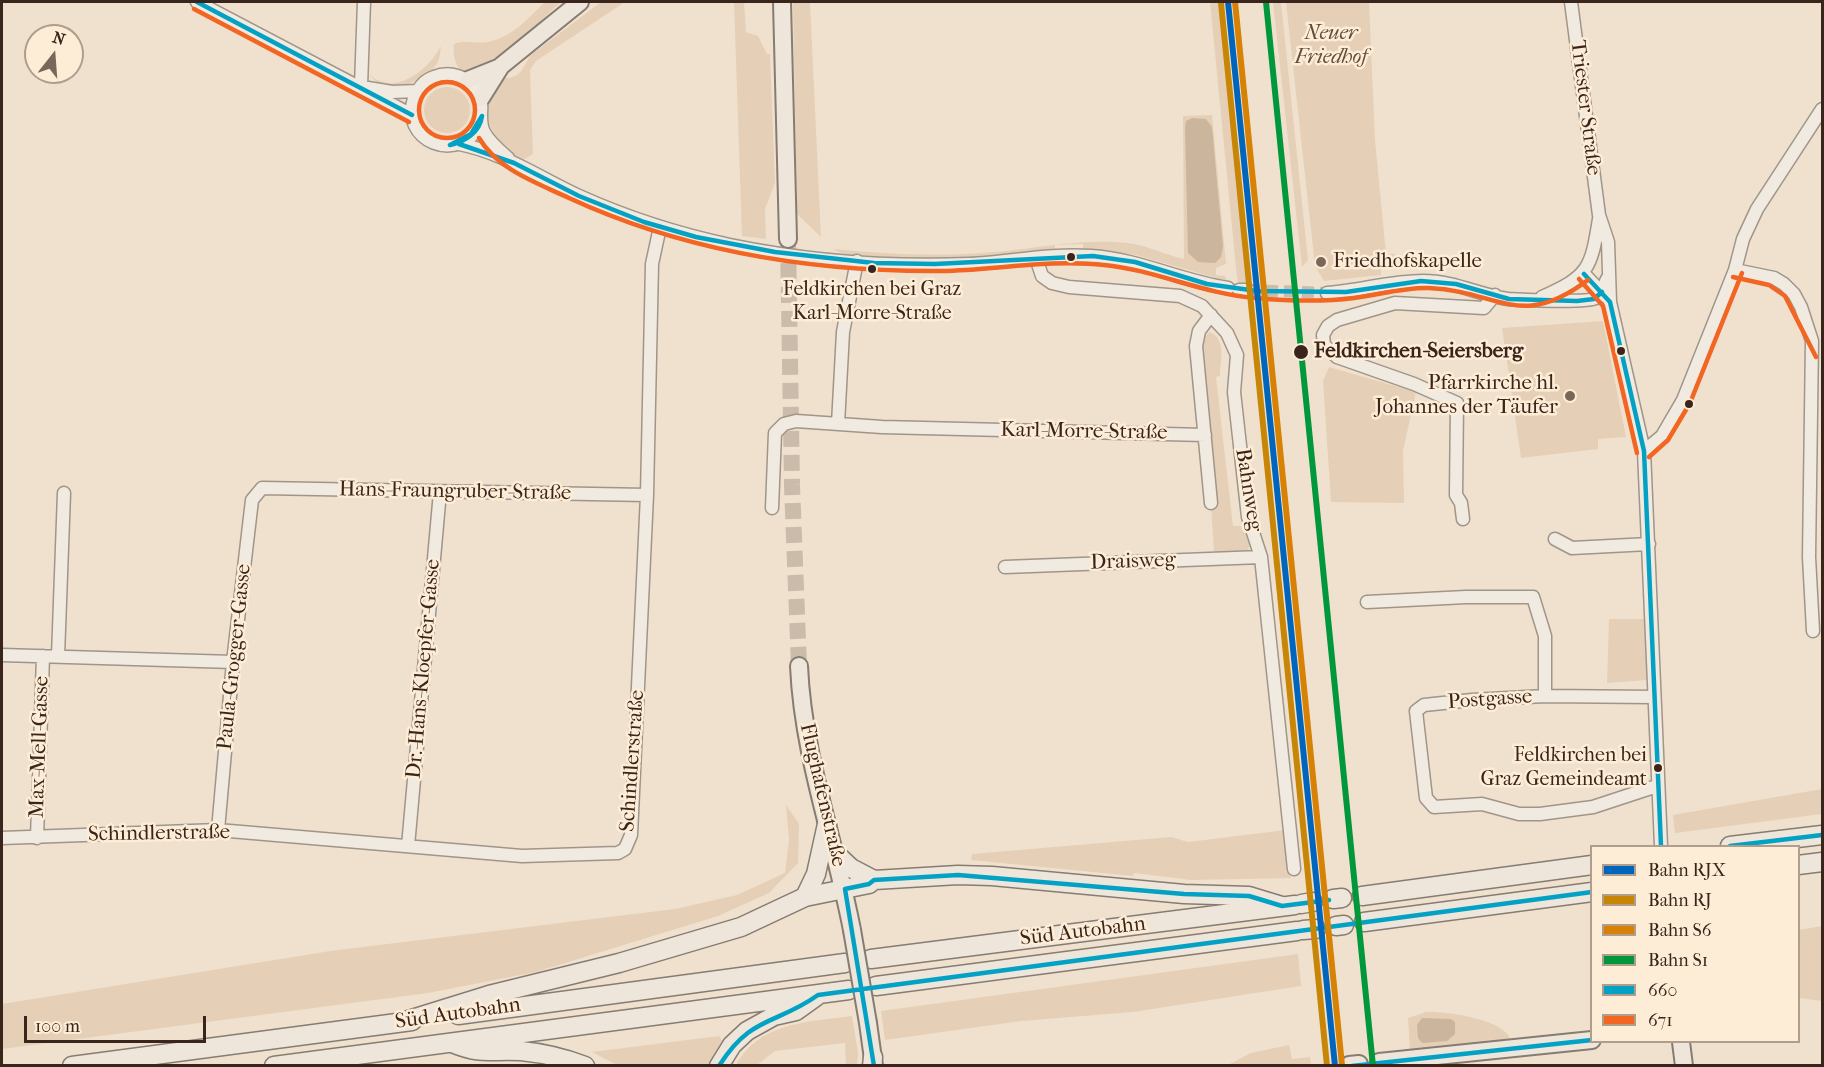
<!DOCTYPE html>
<meta charset="utf-8">
<style>
body{margin:0}
#map{position:relative;width:1824px;height:1067px;overflow:hidden;background:#efe1ce;font-family:"IM FELL French Canon",serif}
canvas{display:block}
.frame{position:absolute;inset:0;border:3px solid #3a251c;pointer-events:none}
.legend{position:absolute;left:1590px;top:845px;width:210px;height:198px;box-sizing:border-box;background:#feedd6;border:2px solid #b09d8c;margin:0;padding:8px 10px;list-style:none;font-size:18px;color:#3a251c}
.legend li{display:flex;align-items:center;gap:12px;height:30px}
.legend b{width:30px;border:2px solid #b09d8c}
.north{position:absolute;left:24px;top:24px;width:60px;height:60px;box-sizing:border-box;background:#feedd6;border:2px solid #b09d8c;border-radius:50%;rotate:17deg;font-size:16px;font-weight:700;line-height:24px;text-align:center;color:#3a251c}
.north::after{content:'';display:block;margin:auto;width:21px;height:27px;background:#79675a;clip-path:polygon(50% 0,100% 100%,50% 72%,0 100%)}
.scale{position:absolute;left:24px;top:1016px;width:182px;height:27px;box-sizing:border-box;border:3px solid #3a251c;border-top:0;padding-left:8px;font-size:18px;line-height:21px;white-space:nowrap;color:#3a251c;-webkit-text-stroke:4px #feedd6;paint-order:stroke}
</style>
<div id="map">
<canvas width="1824" height="1067"></canvas>
<div class="frame"></div>
<ul class="legend">
<li><b style="height:8px;background:#0065bd"></b>Bahn RJX</li>
<li><b style="height:8px;background:#c88607"></b>Bahn RJ</li>
<li><b style="height:8px;background:#d78204"></b>Bahn S6</li>
<li><b style="height:8px;background:#00983a"></b>Bahn S1</li>
<li><b style="height:8px;background:#03a2c5"></b>660</li>
<li><b style="height:8px;background:#f26522"></b>671</li>
</ul>
<div class="north">N</div>
<div class="scale">100 m</div>
</div>
<script>
const context = document.querySelector('canvas').getContext('2d');
context.lineJoin = 'round';
function fillPath(path, color) {
  context.fillStyle = color;
  context.fill(path, 'evenodd');
}
function trace(path, color, width, dash) {
  context.strokeStyle = color;
  context.lineWidth = width;
  context.lineCap = dash ? 'butt' : 'round';
  context.setLineDash(dash || []);
  context.stroke(path);
}
function label(font, color, halo, rows, align = 'center') {
  context.font = font + ' "IM FELL French Canon",serif';
  context.lineWidth = 5;
  context.setLineDash([]);
  context.textBaseline = 'middle';
  context.strokeStyle = halo;
  context.fillStyle = color;
  for (const [text, x, y, turn = 0] of rows) {
    context.save();
    context.translate(x, y);
    context.rotate((+turn || 0) * Math.PI / 180);
    context.textAlign = isNaN(turn) ? turn : align;
    if (halo) context.strokeText(text, 0, 0);
    context.fillText(text, 0, 0);
    context.restore();
  }
}
fillPath(new Path2D(`
 M 545,2 L 561,2 C 546,14 475,94 458,67 C 454,60 453,52 454,44 C 464,39 476,44 487,42 C 512,38 528,18 545,2 Z
 M 601,2 L 625,2 L 536,61 L 530,70 L 533,154 L 523,160 C 490,142 474,109 505,78 C 522,78 523,66 531,55 Z
 M 734,2 L 744,2 L 746,32 L 758,36 L 767,54 L 770,54 L 775,183 L 765,209 L 766,239 L 742,236 Z
 M 793,2 L 810,2 L 821,237 L 797,214 Z
 M 1210,2 L 1219,2 L 1247,284 L 1238,283 L 1236,268 Z
 M 1273,2 L 1281,2 L 1308,260 L 1302,267 Z
 M 1286,2 L 1369,2 L 1375,140 L 1386,254 L 1395,254 L 1395,261 L 1381,267 L 1381,275 L 1324,281 L 1315,266 Z
 M 441,46 C 440,53 440,60 436,65 C 422,84 384,97 369,74 C 395,98 428,70 441,46 Z
 M424 110a23 23 0 1 1 46 0a23 23 0 1 1-46 0Z
 M 1212,115 L 1226,264 L 1216,268 L 1216,275 L 1225,276 L 1227,281 L 1136,255 L 1083,249 L 1083,244 L 1055,245 L 1055,250 C 1014,253 864,269 833,249 C 886,254 941,257 994,252 C 1039,248 1081,238 1127,243 C 1147,245 1165,255 1184,259 L 1183,116 Z
 M 1603,321 L 1626,437 L 1598,439 L 1598,449 L 1521,458 L 1502,328 Z
 M 1210,332 C 1227,340 1220,361 1220,376 L 1216,377 L 1233,526 L 1243,526 L 1250,546 L 1247,551 L 1235,554 L 1214,553 L 1201,339 Z
 M 1329,367 L 1416,392 L 1403,451 L 1404,503 L 1331,502 L 1323,381 Z
 M 1609,619 L 1648,619 L 1647,680 L 1607,683 Z
 M 1822,789 L 1822,814 L 1675,833 L 1673,815 Z
 M 786,805 L 799,824 L 798,863 L 769,893 L 718,916 L 536,972 L 428,993 L 2,1049 L 2,1004 L 330,951 L 675,909 L 737,895 L 785,873 L 789,840 Z
 M 1286,830 L 1291,878 L 1191,880 L 1134,873 L 1133,876 L 971,860 L 972,854 L 1171,837 L 1188,842 Z
 M 1822,926 L 1822,1001 L 1799,998 L 1799,930 Z
 M 1298,954 L 1301,986 L 1133,1012 L 1021,1021 L 885,1040 L 881,1011 Z
 M 1426,1012 C 1445,1011 1507,1019 1511,1041 L 1410,1051 L 1408,1018 Z
 M 852,1016 L 858,1053 L 857,1065 L 846,1065 L 845,1043 L 775,1051 L 757,1065 L 736,1065 C 760,1022 808,1022 852,1016 Z
 M 719,1036 L 725,1045 L 712,1065 L 617,1065 L 592,1052 Z
 M 1289,1045 L 1292,1059 L 1310,1057 L 1311,1065 L 1228,1065 L 1251,1053 Z`), '#e5d0b7');
fillPath(new Path2D(`
 M 1192,118 L 1206,119 L 1212,127 L 1223,246 L 1221,257 L 1215,263 L 1198,262 L 1188,253 L 1185,128 L 1186,121 Z
 M 1422,1018 L 1451,1019 L 1455,1022 L 1455,1034 L 1447,1041 L 1422,1043 L 1418,1038 L 1417,1025 Z`), '#cbb59d');
trace(new Path2D(`
 M 1248,290 L 1327,293`), '#cbbbaa', 12, [12, 6]);
trace(new Path2D(`
 M 788,239 L 792,485 L 799,666`), '#cbbbaa', 16, [16, 8]);
const minor = new Path2D(`
 M 197,2 L 412,115
 M 1571,2 L 1599,215 L 1608,242 L 1610,302 L 1644,451 L 1661,846
 M 361,86 L 364,2
 M 368,88 L 392,92 L 417,91
 M 481,122 C 461,167 397,141 415,96 C 419,87 425,80 434,77 C 446,72 459,74 469,82 C 491,97 475,114 484,132 C 489,142 500,151 508,158
 M 459,144 C 502,152 540,178 579,196 C 628,218 678,234 730,245 C 808,261 890,267 969,264 C 1010,262 1050,253 1091,256 C 1139,259 1181,281 1228,288
 M 1036,258 L 1042,276 L 1052,283 L 1069,287 L 1180,296 L 1202,306 L 1227,333 L 1237,355 L 1234,392 L 1248,517 L 1261,557 L 1294,869
 M 1735,270 L 1774,278 L 1784,284 L 1794,294 L 1801,307 L 1812,341 L 1809,557 L 1813,631
 M 1584,274 L 1606,297
 M 1239,290 L 1248,290
 M 1327,293 C 1359,291 1390,281 1423,281 C 1455,281 1479,295 1508,299 C 1521,300 1588,303 1596,298 C 1602,293 1604,286 1607,279
 M 1542,297 C 1589,276 1591,269 1599,219
 M 838,424 L 843,332 L 857,261
 M 1644,451 L 1662,436 L 1683,400 L 1735,270 L 1743,239 L 1757,209 L 1822,109
 M 1211,503 L 1196,346 L 1199,331 L 1211,315
 M 772,508 L 775,433 L 784,424 L 796,421 L 882,427 L 1205,435
 M 1463,519 L 1461,503 L 1456,495 L 1457,403 L 1414,384 L 1337,357 L 1324,345 L 1323,335 L 1328,326 L 1337,320 L 1395,303 L 1484,308 L 1495,295
 M 1555,539 L 1572,548 L 1649,544
 M 1005,567 L 1261,557
 M 1367,602 L 1466,597 L 1533,597 L 1545,636 L 1545,696
 M 2,655 L 233,662
 M 58,656 L 64,493
 M 1654,697 L 1545,696 L 1472,700 L 1424,705 L 1416,711 L 1426,798 L 1434,807 L 1482,804 L 1519,814 L 1540,814 L 1593,807 L 1657,786
 M 218,830 L 233,662 L 252,500 L 262,488 L 647,495
 M 2,838 L 218,830 L 522,856 L 618,853 L 625,849 L 631,835 L 647,495 L 652,264 L 660,227
 M 37,838 L 43,656
 M 408,846 L 440,492`);
const major = new Path2D(`
 M 782,2 L 788,239
 M 468,80 L 498,68
 M 481,98 L 501,66 L 580,2
 M 799,666 C 803,757 835,841 852,930
 M 868,1023 L 874,1066
 M 1681,1042 L 1684,1066
 M 1379,1062 L 1592,1040
 M 1349,1065 L 1359,1064`);
const highway = new Path2D(`
 M 1730,846 L 1822,835
 M 835,853 L 851,868 L 874,880
 M 1798,865 L 1822,862
 M 1362,896 L 1592,865
 M 805,897 L 816,874 L 827,824
 M 1333,899 L 1342,898
 M 1301,904 L 1313,902
 M 1364,922 L 1592,892
 M 1336,926 L 1344,925
 M 1303,930 L 1316,929
 M 871,959 L 1295,905
 M 876,986 L 1297,931
 M 458,1015 L 845,963
 M 402,1022 L 489,995 L 619,963 L 741,927 L 805,897 L 869,884 L 874,880 L 958,875 L 992,876 L 1184,894 L 1249,896 L 1282,906
 M 452,1043 C 484,1056 489,1049 521,1051 C 543,1053 564,1058 585,1066
 M 72,1066 L 412,1021
 M 274,1066 L 849,990
 M 719,1066 L 732,1045 L 747,1031 L 774,1016 L 796,1011 L 817,996
 M 872,1066 L 873,1057`);
trace(minor, '#a09589', 15);
trace(major, '#867c72', 20);
trace(highway, '#867c72', 21);
trace(minor, '#f1eae0', 12);
trace(major, '#eee6db', 16);
trace(highway, '#eee6db', 18);
const majorBridge = new Path2D(`
 M 852,930 L 868,1023`);
trace(majorBridge, '#867c72', 20, []);
trace(majorBridge, '#eee6db', 16);
trace(new Path2D(`
 M 197,2 L 412,115
 M 459,144 L 514,163 L 579,196 L 644,222 L 696,237 L 775,252 L 874,263 L 935,264 L 1093,256 L 1135,262 L 1207,284 L 1257,291 L 1346,292 L 1421,281 L 1456,284 L 1509,299 L 1577,301 L 1594,299 L 1602,292
 M 450,145 L 471,134 L 482,116
 M 450,145 C 465,142 480,132 482,116
 M 1584,274 L 1610,302 L 1644,451 L 1661,846
 M 1730,846 L 1822,835
 M 845,889 L 869,884 L 874,880 L 958,875 L 1184,894 L 1249,896 L 1282,906 L 1329,900
 M 845,889 L 874,1066
 M 719,1066 C 751,1015 776,1025 818,995 L 1592,892
 M 1352,1066 L 1592,1040`), '#03a2c5', 4.5);
trace(new Path2D(`
 M 194,9 L 409,122
 M419 110a28 28 0 1 1 56 0a28 28 0 1 1-56 0Z
 M 479,138 C 498,170 537,183 569,198 C 686,252 814,272 942,271 C 995,270 1050,259 1104,265 C 1156,270 1203,294 1256,298 C 1289,301 1322,302 1354,298 C 1379,295 1404,287 1429,288 C 1499,291 1520,331 1588,280
 M 1733,277 L 1769,285 L 1785,296 L 1816,357
 M 1579,279 L 1603,306 L 1637,453
 M 1649,457 L 1668,440 L 1690,403 L 1742,273`), '#f26522', 4.5);
trace(new Path2D(`
 M 1228,2 L 1335,1066`), '#0065bd', 6);
trace(new Path2D(`
 M 1221,3 L 1327,1066`), '#c88607', 6);
trace(new Path2D(`
 M 1235,2 L 1342,1065`), '#d78204', 6);
trace(new Path2D(`
 M 1266,2 L 1373,1066`), '#00983a', 6);
for (const [x, y, r, color] of [
 [1071,257,5,"#3a251c"],
 [1321,262,6,"#79675a"],
 [872,269,5,"#3a251c"],
 [1621,351,5,"#3a251c"],
 [1301,352,8,"#3a251c"],
 [1570,396,6,"#79675a"],
 [1689,404,5,"#3a251c"],
 [1658,768,5,"#3a251c"]
]) {
  const dot = new Path2D();
  dot.arc(x, y, r, 0, 2 * Math.PI);
  context.fillStyle = color;
  context.fill(dot);
  trace(dot, '#feedd6', 2);
}
label('20px', '#3a251c', '#feedd6', [
 ["Feldkirchen bei Graz",872,290],
 ["Karl-Morre-Straße",872,314],
 ["Feldkirchen bei",1647,756,"right"],
 ["Graz Gemeindeamt",1647,780,"right"]
]);
label('italic 21px', '#624c3e', '#feedd6', [
 ["Neuer",1331,34],
 ["Friedhof",1331,58]
]);
label('21px', '#3a251c', '#feedd6', [
 ["Triester Straße",1585,108,83],
 ["Karl-Morre-Straße",1084,432,1],
 ["Bahnweg",1248,490,81],
 ["Hans-Fraungruber-Straße",455,492,1],
 ["Draisweg",1133,562,-2],
 ["Paula-Grogger-Gasse",235,657,-84],
 ["Dr.-Hans-Kloepfer-Gasse",424,669,-85],
 ["Postgasse",1490,700,-4],
 ["Max-Mell-Gasse",40,747,-88],
 ["Schindlerstraße",633,761,-86],
 ["Flughafenstraße",822,795,77],
 ["Schindlerstraße",159,834,-1],
 ["Süd Autobahn",1083,932,-7],
 ["Süd Autobahn",458,1014,-8]
]);
label('21px', '#3a251c', '#feedd6', [
 ["Friedhofskapelle",1333,262],
 ["Pfarrkirche hl.",1558,384,"right"],
 ["Johannes der Täufer",1558,408,"right"]
], 'left');
label('bold 21px', '#3a251c', '#feedd6', [
 ["Feldkirchen-Seiersberg",1314,352]
], 'left');
</script>
